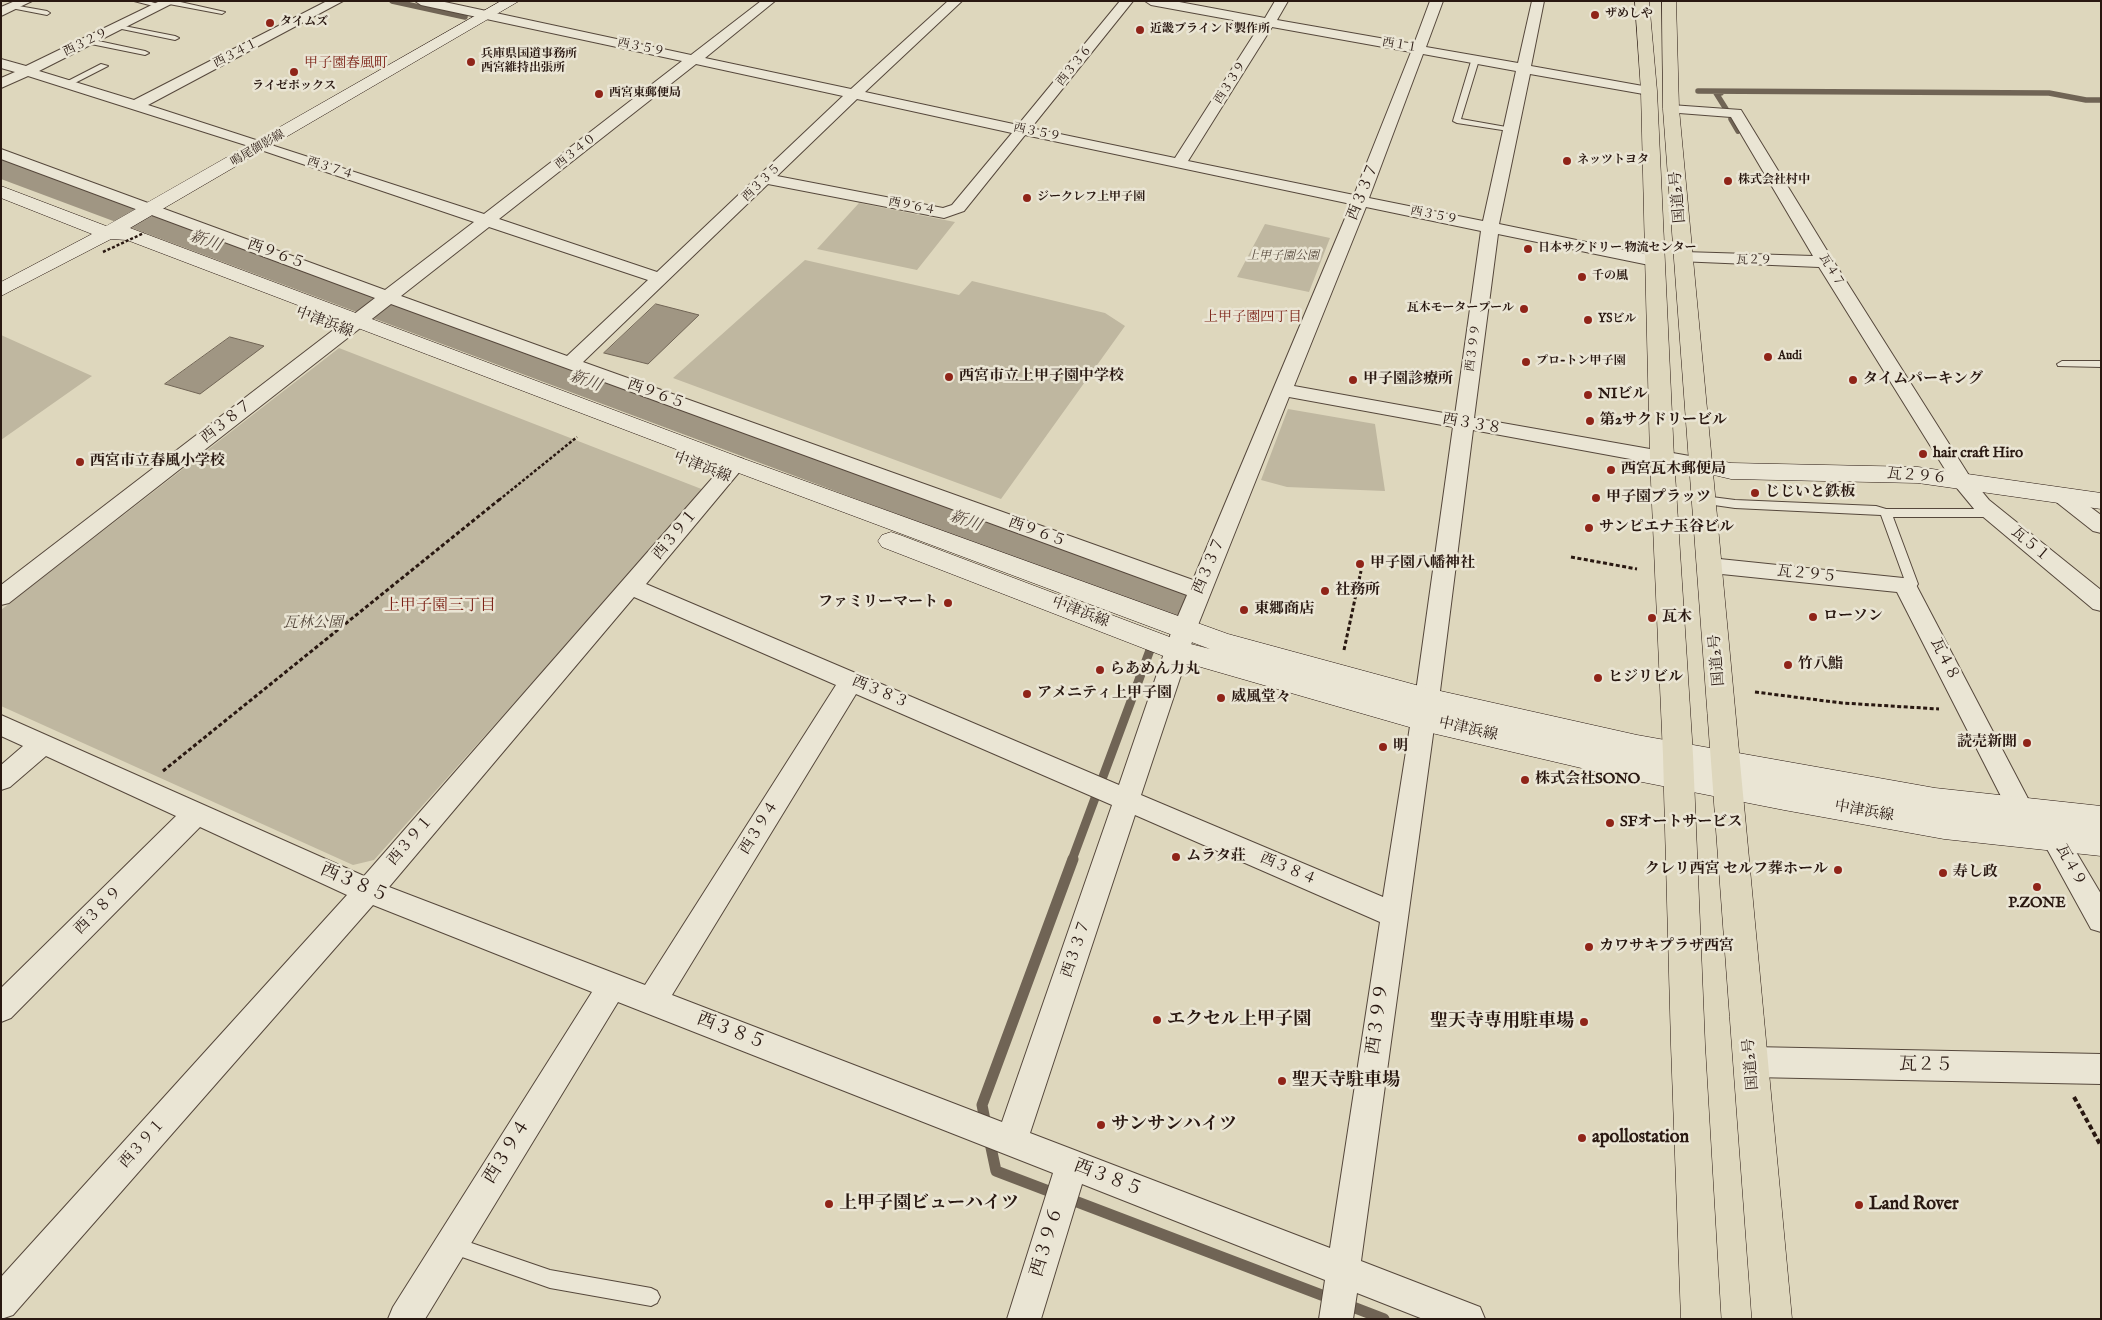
<!DOCTYPE html>
<meta charset="utf-8">
<style>
body{margin:0}
#map{position:relative;width:2102px;height:1320px;overflow:hidden;background:#ded7bd;font-family:"IM FELL English",serif}
canvas{display:block}
.frame{position:absolute;inset:0;border:2px solid #291811;pointer-events:none}
</style>
<div id="map">
<canvas width="2102" height="1320"></canvas>
<div class="frame"></div>
</div>
<script>
const context = document.querySelector('canvas').getContext('2d');
context.lineJoin = 'round';
function fillPath(path, color) {
  context.fillStyle = color;
  context.fill(path, 'evenodd');
}
function trace(path, color, width, dash) {
  context.strokeStyle = color;
  context.lineWidth = width;
  context.lineCap = dash ? 'butt' : 'round';
  context.setLineDash(dash || []);
  context.stroke(path);
}
function label(font, color, halo, rows, align = 'center') {
  context.font = font + ' "IM FELL English","Noto Serif JP",serif';
  context.lineWidth = 5;
  context.setLineDash([]);
  context.textBaseline = 'middle';
  context.strokeStyle = halo;
  context.fillStyle = color;
  for (const [text, x, y, turn = 0] of rows) {
    context.save();
    context.translate(x, y);
    context.rotate((+turn || 0) * Math.PI / 180);
    context.textAlign = isNaN(turn) ? turn : align;
    if (halo) context.strokeText(text, 0, 0);
    context.fillText(text, 0, 0);
    context.restore();
  }
}
fillPath(new Path2D(`
 M 859,203 L 955,222 L 917,270 L 817,249 Z
 M 1265,224 L 1330,238 L 1309,292 L 1237,277 Z
 M 805,260 L 959,295 L 972,281 L 1105,313 L 1125,326 L 1001,499 L 673,378 Z
 M 1,335 L 92,376 L 1,440 Z
 M 339,348 L 704,490 L 374,860 L 353,865 L 1,706 L 1,610 Z
 M 1288,409 L 1375,424 L 1385,491 L 1287,487 L 1261,480 Z`), '#bfb7a0');
const water = new Path2D(`
 M 656,304 L 699,315 L 648,364 L 604,353 Z
 M 230,337 L 264,346 L 200,394 L 165,384 Z`);
fillPath(water, '#a09683');
trace(water, '#706455', 1);
trace(new Path2D(`
 M 392,1 L 465,17
 M 1698,91 L 2049,93 L 2086,100 L 2101,100
 M 1721,93 L 1716,93 L 1726,109
 M 1731,119 L 1738,131`), '#706455', 5.5);
trace(new Path2D(`
 M 1072,860 L 1150,650`), '#706455', 9);
trace(new Path2D(`
 M 986,1125 L 982,1105 L 1073,859
 M 989,1138 L 996,1171 L 1332,1299
 M 1345,1304 L 1384,1319`), '#706455', 11);
fillPath(new Path2D(`
 M 1,157 L 1131,565 L 1186,587 L 1193,600 L 1186,613 L 1168,618 L 1097,589 L 1,179 Z`), '#a09683');
const lane = new Path2D(`
 M 134,1 L 148,1 L 164,6 L 161,8 Z
 M 166,1 L 176,1 L 225,12 L 222,14 L 169,4 Z
 M 13,5 L 47,11 L 50,13 L 47,15 L 11,8 L 10,7 Z
 M 119,25 L 175,36 L 179,38 L 175,40 L 117,28 L 115,27 Z
 M 89,39 L 145,51 L 149,53 L 145,55 L 86,43 L 86,39 Z
 M 1472,58 L 1479,60 L 1461,119 L 1512,128 L 1516,130 L 1515,132 L 1457,123 L 1453,121 Z
 M 101,64 L 108,66 L 69,86 L 62,84 Z
 M 2062,361 L 2101,361 L 2101,367 L 2058,366 L 2057,364 Z
 M 1704,496 L 1735,500 L 1876,506 L 1886,509 L 1993,509 L 1999,513 L 1993,517 L 1893,517 L 1918,584 L 1916,587 L 1905,589 L 1899,585 L 1905,581 L 1881,515 L 1735,508 L 1700,503 L 1698,500 L 1700,497 Z
 M 451,1236 L 550,1270 L 651,1288 L 657,1291 L 660,1297 L 657,1303 L 651,1306 L 550,1288 L 445,1251 L 442,1245 L 445,1239 Z`);
const street = new Path2D(`
 M 15,1 L 32,1 L 1,16 L 1,7 Z
 M 160,1 L 177,1 L 39,71 L 134,100 L 327,1 L 343,1 L 148,105 L 484,214 L 682,61 L 421,5 L 415,1 L 440,1 L 691,55 L 761,1 L 775,1 L 705,58 L 851,89 L 948,1 L 962,1 L 865,92 L 1018,125 L 1120,1 L 1133,1 L 1031,128 L 1175,158 L 1260,25 L 1151,5 L 1145,1 L 1174,1 L 1265,18 L 1275,1 L 1288,1 L 1277,20 L 1414,44 L 1430,1 L 1443,1 L 1426,47 L 1518,63 L 1532,1 L 1544,1 L 1531,66 L 1654,88 L 1656,91 L 1649,95 L 1530,74 L 1499,224 L 1654,256 L 1660,257 L 1663,261 L 1660,265 L 1654,266 L 1498,234 L 1474,418 L 1701,458 L 1708,460 L 1711,465 L 1708,470 L 1701,472 L 1473,430 L 1439,699 L 1436,706 L 1427,708 L 1418,706 L 1415,699 L 1453,427 L 1289,397 L 1196,630 L 1141,795 L 1383,897 L 1411,720 L 1414,713 L 1423,710 L 1432,713 L 1435,720 L 1361,1261 L 1480,1307 L 1485,1319 L 1423,1319 L 1357,1293 L 1353,1319 L 1319,1319 L 1325,1280 L 1082,1184 L 1041,1319 L 1007,1319 L 1053,1173 L 618,1002 L 425,1319 L 388,1319 L 393,1307 L 592,992 L 373,905 L 13,1315 L 1,1319 L 1,1277 L 347,895 L 200,827 L 11,1018 L 1,1022 L 1,988 L 176,816 L 46,756 L 10,787 L 1,790 L 1,765 L 23,746 L 1,736 L 1,715 L 364,876 L 729,459 L 736,457 L 743,459 L 746,464 L 646,584 L 1119,785 L 1172,630 L 1187,595 L 391,304 L 9,603 L 1,605 L 1,585 L 375,298 L 1,159 L 1,149 L 385,290 L 474,222 L 258,149 L 28,76 L 1,88 L 1,78 L 15,72 L 1,68 L 1,59 L 26,66 ZM 1272,27 L 1411,52 L 1354,195 L 1188,161 ZM 1423,54 L 1516,71 L 1483,221 L 1369,198 ZM 696,64 L 843,96 L 657,272 L 499,219 ZM 857,99 L 1012,133 L 952,205 L 943,208 L 777,176 ZM 1025,135 L 1351,204 L 1193,580 L 583,362 L 768,184 L 944,218 L 964,211 ZM 1366,207 L 1481,231 L 1455,415 L 1294,386 ZM 489,227 L 648,280 L 567,356 L 401,296 ZM 634,597 L 836,685 L 645,985 L 389,887 ZM 856,694 L 1112,805 L 1002,1122 L 672,995 ZM 1135,815 L 1380,922 L 1330,1248 L 1030,1133 Z
 M 1671,105 L 1741,110 L 1834,262 L 1970,477 L 1989,500 L 2101,590 L 2101,611 L 2093,609 L 1975,510 L 1956,487 L 1819,267 L 1678,261 L 1675,257 L 1678,253 L 1684,252 L 1813,256 L 1731,117 L 1666,112 L 1664,109 L 1666,106 Z
 M 2062,489 L 2069,491 L 2101,515 L 2101,533 L 2093,531 L 2055,501 L 2051,496 L 2055,491 Z
 M 1710,558 L 1913,579 L 2034,810 L 2030,818 L 2021,821 L 2012,818 L 1897,592 L 1702,572 L 1699,566 L 1702,560 Z
 M 2054,827 L 2063,830 L 2101,894 L 2101,932 L 2091,929 L 2041,838 L 2045,830 Z
 M 1752,1047 L 2101,1054 L 2101,1084 L 1752,1077 L 1741,1072 L 1737,1062 L 1741,1052 Z`);
const secondary = new Path2D(`
 M 501,1 L 519,1 L 130,228 L 744,459 L 1228,634 L 1427,688 L 1637,735 L 1935,788 L 2101,806 L 2101,856 L 1944,839 L 1784,810 L 1637,781 L 1423,731 L 1166,657 L 882,547 L 878,541 L 882,535 L 891,532 L 900,535 L 1183,642 L 1210,649 L 728,469 L 127,240 L 111,239 L 1,296 L 1,282 L 92,234 L 1,198 L 1,186 L 106,226 Z
 M 1701,457 L 1731,463 L 1918,467 L 2101,493 L 2101,509 L 1918,483 L 1731,479 L 1693,470 L 1689,465 L 1693,460 Z`);
const highway = new Path2D(`
 M 1635,1 L 1649,1 L 1657,91 L 1674,458 L 1693,755 L 1705,1045 L 1721,1319 L 1681,1319 L 1671,1045 L 1663,755 L 1650,458 L 1641,91 Z
 M 1662,1 L 1676,1 L 1679,109 L 1792,1319 L 1752,1319 L 1663,109 Z`);
trace(lane, '#56483c', 2);
trace(street, '#56483c', 2);
trace(secondary, '#291811', 1);
trace(highway, '#291811', 1);
trace(new Path2D(`
 M 499,500 L 577,437`), '#291811', 2.5, [3, 2]);
trace(new Path2D(`
 M 1571,557 L 1637,569
 M 1344,650 L 1361,571
 M 1755,692 L 1842,703 L 1939,709
 M 163,771 L 500,499`), '#291811', 3, [4, 2.5]);
trace(new Path2D(`
 M 2074,1097 L 2101,1146`), '#291811', 4, [5, 3]);
fillPath(lane, '#eae5d4');
fillPath(street, '#eae5d4');
fillPath(secondary, '#eae5d4');
fillPath(highway, '#ded7bd');
trace(new Path2D(`
 M 103,252 L 144,233`), '#291811', 2.5, [3, 2]);
for (const [x, y, r, color] of [
 [1595,15,5,"#8f2418"],
 [270,23,5,"#8f2418"],
 [1140,30,5,"#8f2418"],
 [471,62,5,"#8f2418"],
 [294,72,5,"#8f2418"],
 [599,94,5,"#8f2418"],
 [1567,161,5,"#8f2418"],
 [1728,181,5,"#8f2418"],
 [1027,198,5,"#8f2418"],
 [1528,249,5,"#8f2418"],
 [1582,277,5,"#8f2418"],
 [1524,309,5,"#8f2418"],
 [1588,320,5,"#8f2418"],
 [1768,357,5,"#8f2418"],
 [1526,362,5,"#8f2418"],
 [949,377,5,"#8f2418"],
 [1353,380,5,"#8f2418"],
 [1853,380,5,"#8f2418"],
 [1588,395,5,"#8f2418"],
 [1590,421,5,"#8f2418"],
 [1923,454,5,"#8f2418"],
 [80,462,5,"#8f2418"],
 [1611,470,5,"#8f2418"],
 [1755,493,5,"#8f2418"],
 [1596,498,5,"#8f2418"],
 [1589,528,5,"#8f2418"],
 [1360,564,5,"#8f2418"],
 [1325,591,5,"#8f2418"],
 [948,603,5,"#8f2418"],
 [1244,610,5,"#8f2418"],
 [1813,617,5,"#8f2418"],
 [1652,618,5,"#8f2418"],
 [1788,665,5,"#8f2418"],
 [1100,670,5,"#8f2418"],
 [1598,678,5,"#8f2418"],
 [1027,694,5,"#8f2418"],
 [1221,698,5,"#8f2418"],
 [2027,743,5,"#8f2418"],
 [1383,747,5,"#8f2418"],
 [1525,780,5,"#8f2418"],
 [1610,823,5,"#8f2418"],
 [1176,857,5,"#8f2418"],
 [1838,870,5,"#8f2418"],
 [1943,873,5,"#8f2418"],
 [2037,887,5,"#8f2418"],
 [1589,947,5,"#8f2418"],
 [1157,1020,5,"#8f2418"],
 [1584,1022,5,"#8f2418"],
 [1282,1081,5,"#8f2418"],
 [1101,1125,5,"#8f2418"],
 [1582,1138,5,"#8f2418"],
 [829,1204,5,"#8f2418"],
 [1859,1205,5,"#8f2418"]
]) {
  const dot = new Path2D();
  dot.arc(x, y, r, 0, 2 * Math.PI);
  context.fillStyle = color;
  context.fill(dot);
  trace(dot, '#eae5d4', 2);
}
label('bold 12px', '#291811', '#eae5d4', [
 ["ザめしや",1605,15],
 ["タイムズ",280,23],
 ["近畿ブラインド製作所",1150,30],
 ["兵庫県国道事務所",481,55],
 ["西宮維持出張所",481,69],
 ["ライゼボックス",294,87,"center"],
 ["西宮東郵便局",609,94],
 ["ネッツトヨタ",1577,161],
 ["株式会社村中",1738,181],
 ["ジークレフ上甲子園",1037,198],
 ["日本サクドリー 物流センター",1538,249],
 ["千の風",1592,277],
 ["瓦木モータープール",1514,309,"right"],
 ["YSビル",1598,320],
 ["Audi",1778,357],
 ["プロ-トン甲子園",1536,362]
], 'left');
label('12px', '#291811', '#eae5d4', [
 ["西３２９",86,43,-26],
 ["西１１",1400,46,10],
 ["西３５９",641,48,12],
 ["西３４１",236,54,-27],
 ["西３３６",1075,66,-51],
 ["西３３９",1231,83,-57],
 ["西３５９",1037,133,12],
 ["鳴尾御影線",258,149,-30],
 ["西３４０",576,152,-38],
 ["西３７４",330,169,18],
 ["西３３５",762,183,-44],
 ["西９６４",912,207,11],
 ["西３５９",1434,216,12],
 ["瓦２９",1754,261,1],
 ["瓦４７",1831,271,58],
 ["西３９９",1474,348,-82]
]);
label('italic 12px', '#56483c', '#eae5d4', [
 ["上甲子園公園",1283,257]
]);
label('14px', '#7a1f14', '#eae5d4', [
 ["甲子園春風町",346,64],
 ["上甲子園四丁目",1253,318]
]);
label('15px', '#291811', '#eae5d4', [
 ["西３３７",1364,192,-68],
 ["国道2号",1679,197,-95],
 ["西９６５",276,255,20],
 ["中津浜線",324,323,21],
 ["西９６５",656,395,20],
 ["西３８７",227,422,-38],
 ["西３３８",1472,425,10],
 ["中津浜線",702,468,21],
 ["瓦２９６",1917,477,5],
 ["西９６５",1037,533,20],
 ["西３９１",676,535,-50],
 ["瓦５１",2030,545,40],
 ["西３３７",1210,566,-67],
 ["瓦２９５",1807,575,6],
 ["中津浜線",1080,613,21],
 ["国道2号",1718,660,-95],
 ["瓦４８",1944,660,63],
 ["西３８３",880,693,23],
 ["中津浜線",1468,730,13],
 ["中津浜線",1864,812,10],
 ["西３９４",760,828,-58],
 ["西３９１",411,841,-49],
 ["瓦４９",2070,866,61],
 ["西３８４",1288,870,23],
 ["西３８９",99,911,-45],
 ["西３３７",1077,949,-71],
 ["国道2号",1752,1064,-95],
 ["西３９１",143,1144,-48]
]);
label('bold 15px', '#291811', '#eae5d4', [
 ["西宮市立上甲子園中学校",959,377],
 ["甲子園診療所",1363,380],
 ["タイムパーキング",1863,380],
 ["NIビル",1598,395],
 ["第2サクドリービル",1600,421],
 ["hair craft Hiro",1933,454],
 ["西宮市立春風小学校",90,462],
 ["西宮瓦木郵便局",1621,470],
 ["じじいと鉄板",1765,493],
 ["甲子園プラッツ",1606,498],
 ["サンピエナ玉谷ビル",1599,528],
 ["甲子園八幡神社",1370,564],
 ["社務所",1335,591],
 ["ファミリーマート",938,603,"right"],
 ["東郷商店",1254,610],
 ["ローソン",1823,617],
 ["瓦木",1662,618],
 ["竹八鮨",1798,665],
 ["らあめん力丸",1110,670],
 ["ヒジリビル",1608,678],
 ["アメニティ上甲子園",1037,694],
 ["威風堂々",1231,698],
 ["読売新聞",2017,743,"right"],
 ["明",1393,747],
 ["株式会社SONO",1535,780],
 ["SFオートサービス",1620,823],
 ["ムラタ荘",1186,857],
 ["クレリ西宮 セルフ葬ホール",1828,870,"right"],
 ["寿し政",1953,873],
 ["P.ZONE",2037,904,"center"],
 ["カワサキプラザ西宮",1599,947]
], 'left');
label('italic 15px', '#56483c', '#eae5d4', [
 ["瓦林公園",313,624]
]);
label('italic 16px', '#594a3f', '#eae5d4', [
 ["新川",205,242,20],
 ["新川",585,382,20],
 ["新川",965,522,20]
]);
label('16px', '#7a1f14', '#eae5d4', [
 ["上甲子園三丁目",440,607]
]);
label('18px', '#291811', '#eae5d4', [
 ["西３８５",354,884,23],
 ["西３９９",1379,1019,-82],
 ["西３８５",731,1032,21],
 ["瓦２５",1926,1066,1],
 ["西３９４",508,1152,-58],
 ["西３８５",1108,1179,21],
 ["西３９６",1048,1242,-73]
]);
label('bold 18px', '#291811', '#eae5d4', [
 ["エクセル上甲子園",1167,1020],
 ["聖天寺専用駐車場",1574,1022,"right"],
 ["聖天寺駐車場",1292,1081],
 ["サンサンハイツ",1111,1125],
 ["apollostation",1592,1138],
 ["上甲子園ビューハイツ",839,1204],
 ["Land Rover",1869,1205]
], 'left');
</script>
